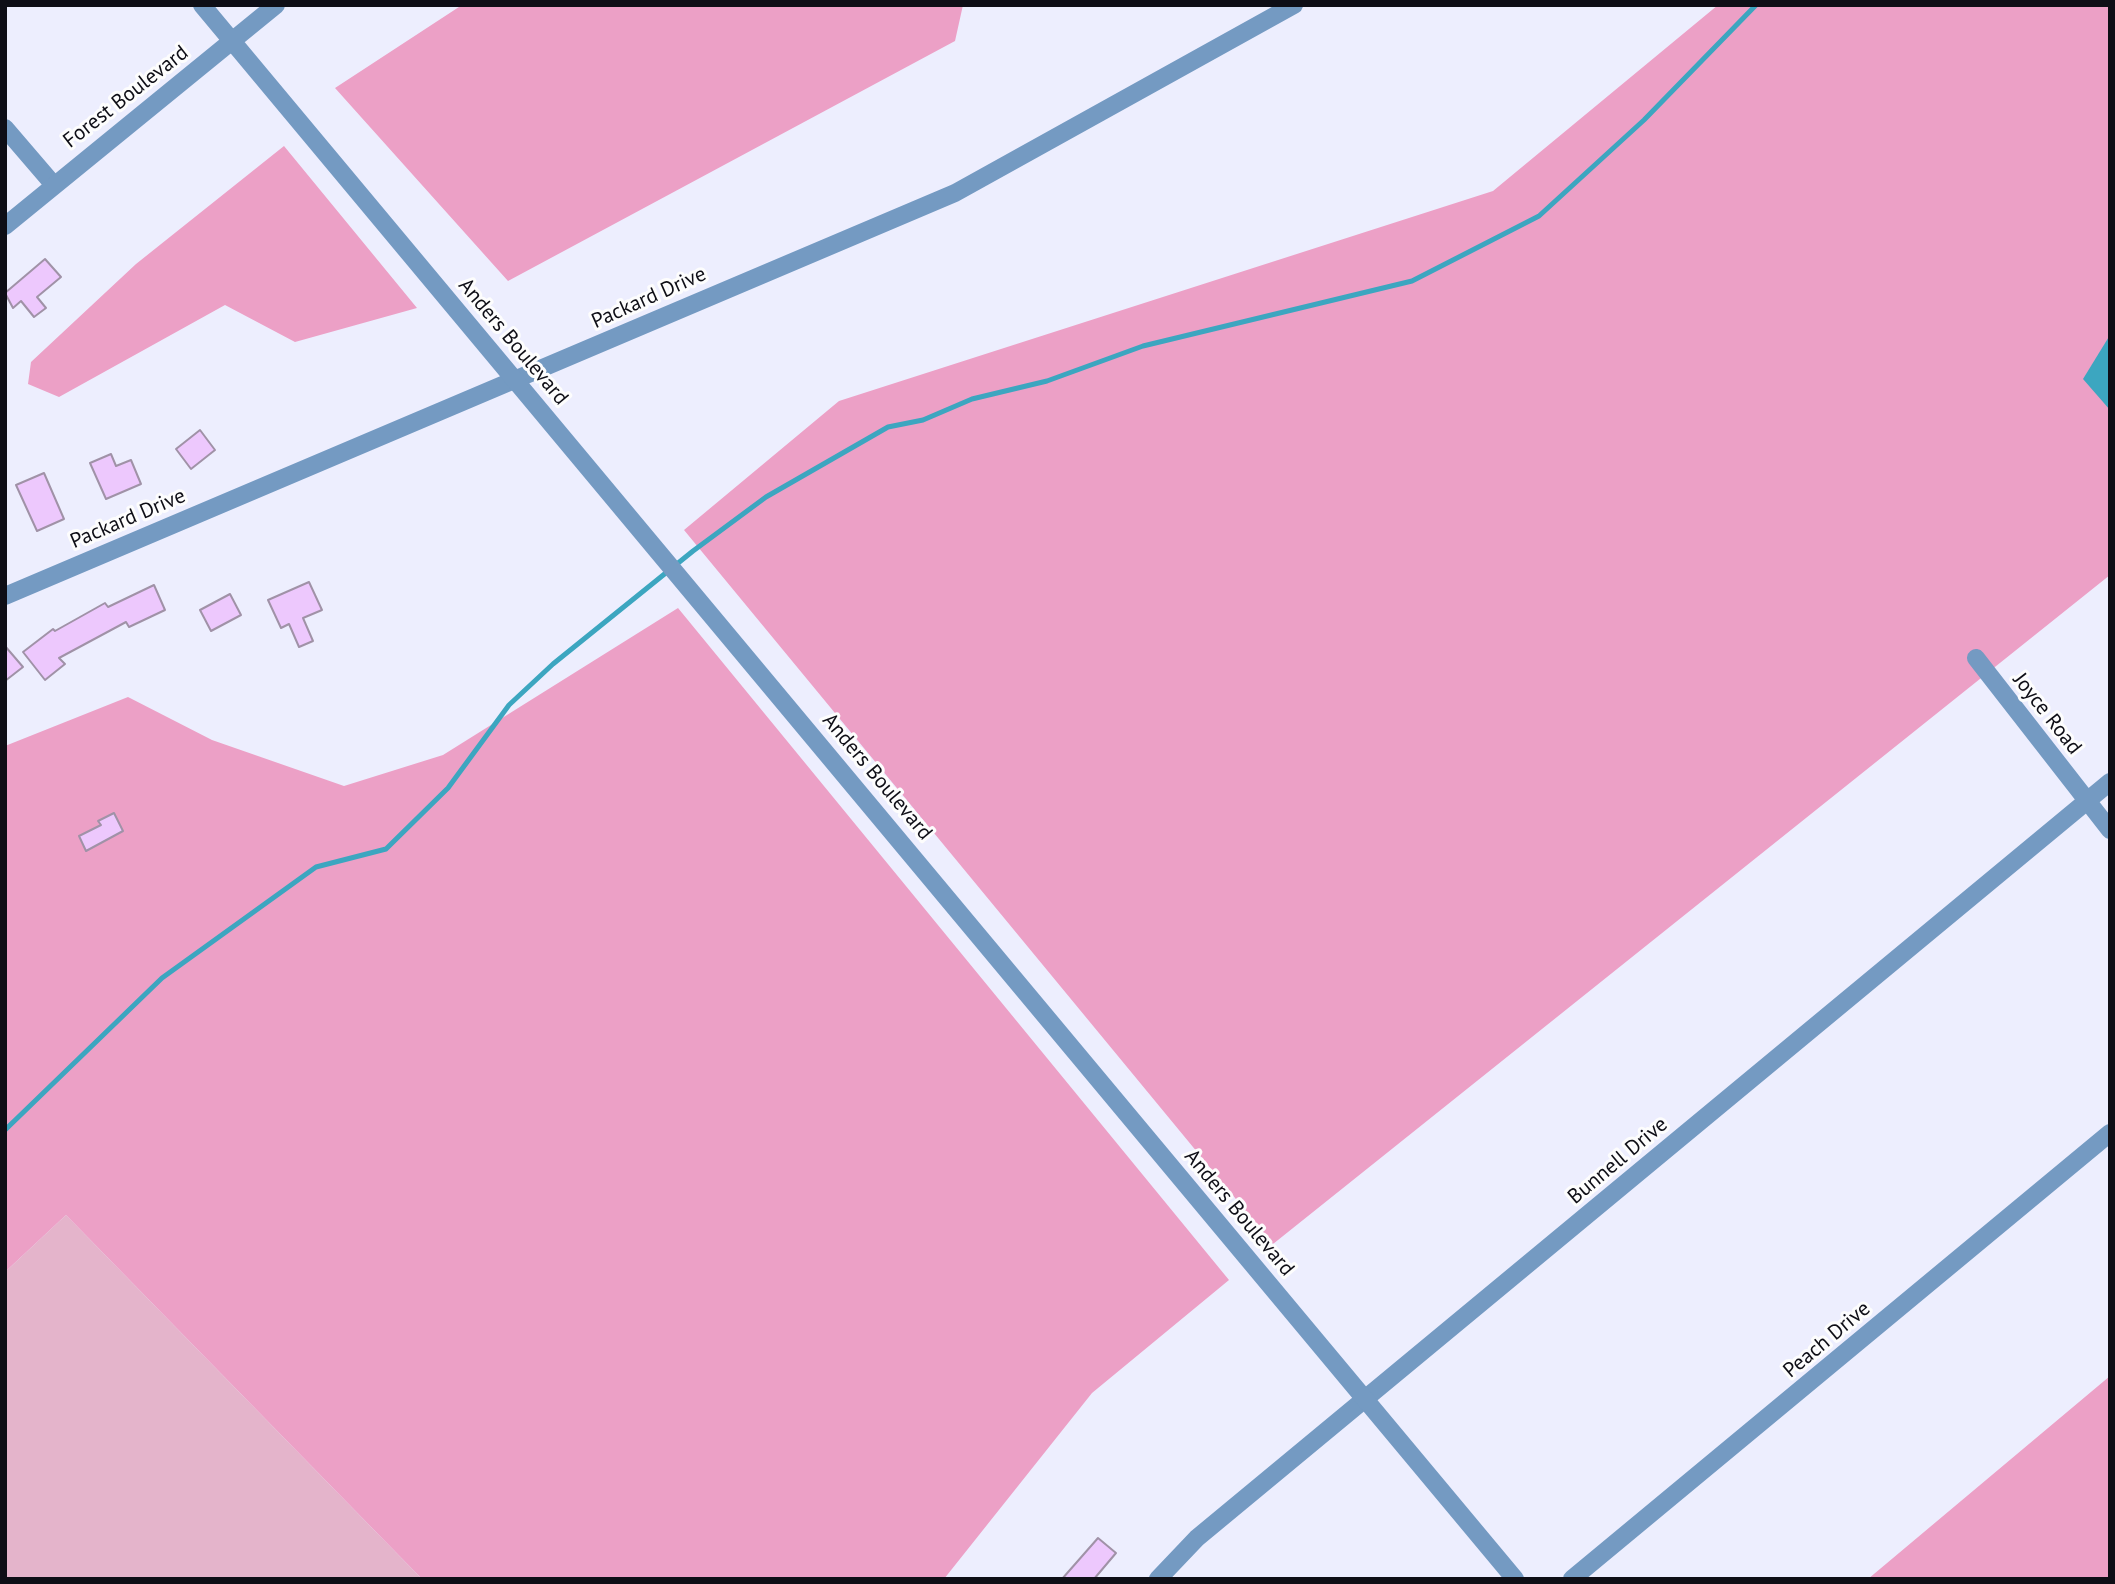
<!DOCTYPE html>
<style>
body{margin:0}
#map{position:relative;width:2115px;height:1584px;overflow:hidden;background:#edeefe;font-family:"PT Sans",sans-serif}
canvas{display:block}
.frame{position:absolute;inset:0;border:7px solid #0e0e16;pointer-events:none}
</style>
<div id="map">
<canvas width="2115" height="1584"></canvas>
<div class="frame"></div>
</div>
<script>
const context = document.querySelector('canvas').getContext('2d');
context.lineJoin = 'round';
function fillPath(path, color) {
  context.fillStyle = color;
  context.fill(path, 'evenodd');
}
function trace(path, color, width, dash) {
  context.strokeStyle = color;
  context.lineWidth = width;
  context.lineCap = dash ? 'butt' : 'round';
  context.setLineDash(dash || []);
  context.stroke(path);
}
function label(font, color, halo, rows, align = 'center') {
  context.font = font + ' "PT Sans",sans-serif';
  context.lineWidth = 6;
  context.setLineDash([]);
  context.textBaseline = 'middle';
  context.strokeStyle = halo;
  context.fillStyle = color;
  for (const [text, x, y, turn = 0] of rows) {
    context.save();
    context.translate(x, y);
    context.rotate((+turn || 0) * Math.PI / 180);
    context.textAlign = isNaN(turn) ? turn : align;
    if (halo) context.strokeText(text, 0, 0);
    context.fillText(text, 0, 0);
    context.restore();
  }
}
fillPath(new Path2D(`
 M 66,1215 L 422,1579 L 5,1579 L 5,1272 Z`), '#e4b4cb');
fillPath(new Path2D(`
 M 462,5 L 963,5 L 955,41 L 508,281 L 335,88 Z
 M 1718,5 L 2110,5 L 2110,575 L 1273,1244 L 684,530 L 839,401 L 1493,191 Z
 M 284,146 L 417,308 L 295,342 L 225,305 L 59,397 L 28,384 L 31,362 L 136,264 Z
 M 678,608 L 1229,1280 L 1092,1393 L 944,1579 L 422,1579 L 66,1215 L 5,1272 L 5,746 L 128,697 L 212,740 L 344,786 L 443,755 Z
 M 2110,1376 L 2110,1579 L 1868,1579 Z`), '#eca0c6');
fillPath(new Path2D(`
 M 2110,335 L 2110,410 L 2083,379 Z`), '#3ca6c0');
trace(new Path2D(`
 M 5,1130 L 162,978 L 316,867 L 386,849 L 448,788 L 509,705 L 553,664 L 693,551 L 766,497 L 888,427 L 923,420 L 972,399 L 1047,381 L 1143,346 L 1412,281 L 1539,216 L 1644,120 L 1756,5`), '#3ca6c0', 5);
const building = new Path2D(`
 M 45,259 L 61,277 L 37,297 L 46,308 L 34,317 L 21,301 L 13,308 L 5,293 Z
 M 200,430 L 215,450 L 191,469 L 176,449 Z
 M 111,454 L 116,466 L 131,460 L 141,484 L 106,499 L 90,463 Z
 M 44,473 L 64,519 L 37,531 L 16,485 Z
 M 309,582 L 322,610 L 303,618 L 313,641 L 299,647 L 289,624 L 281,628 L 268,600 Z
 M 154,585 L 165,610 L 129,627 L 126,622 L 59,658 L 65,664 L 45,680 L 23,652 L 53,629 L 55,631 L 105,603 L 108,607 Z
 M 230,594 L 241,615 L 211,631 L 200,610 Z
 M 5,646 L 23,667 L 5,681 Z
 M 114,813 L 123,831 L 86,851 L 79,836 L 101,825 L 98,821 Z
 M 1098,1538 L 1116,1553 L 1094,1579 L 1062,1579 Z`);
fillPath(building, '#edc8fd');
trace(building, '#a092a7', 2);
trace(new Path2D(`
 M 5,128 L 53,184
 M 5,596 L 955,193 L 1294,5
 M 1976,658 L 2110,830
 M 1158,1579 L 1197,1538 L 2110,782
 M 1572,1579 L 2110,1133`), '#749ac2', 18);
trace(new Path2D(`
 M 202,5 L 1515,1579
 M 5,226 L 276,5`), '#749ac2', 18);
label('21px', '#0e0e16', '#fdfdfd', [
 ["Forest Boulevard",126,97,-38],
 ["Packard Drive",649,298,-24],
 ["Anders Boulevard",513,342,50],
 ["Packard Drive",128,519,-23],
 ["Joyce Road",2047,714,52],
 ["Anders Boulevard",877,777,50],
 ["Bunnell Drive",1618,1161,-40],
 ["Anders Boulevard",1239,1213,50],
 ["Peach Drive",1827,1340,-40]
]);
</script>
